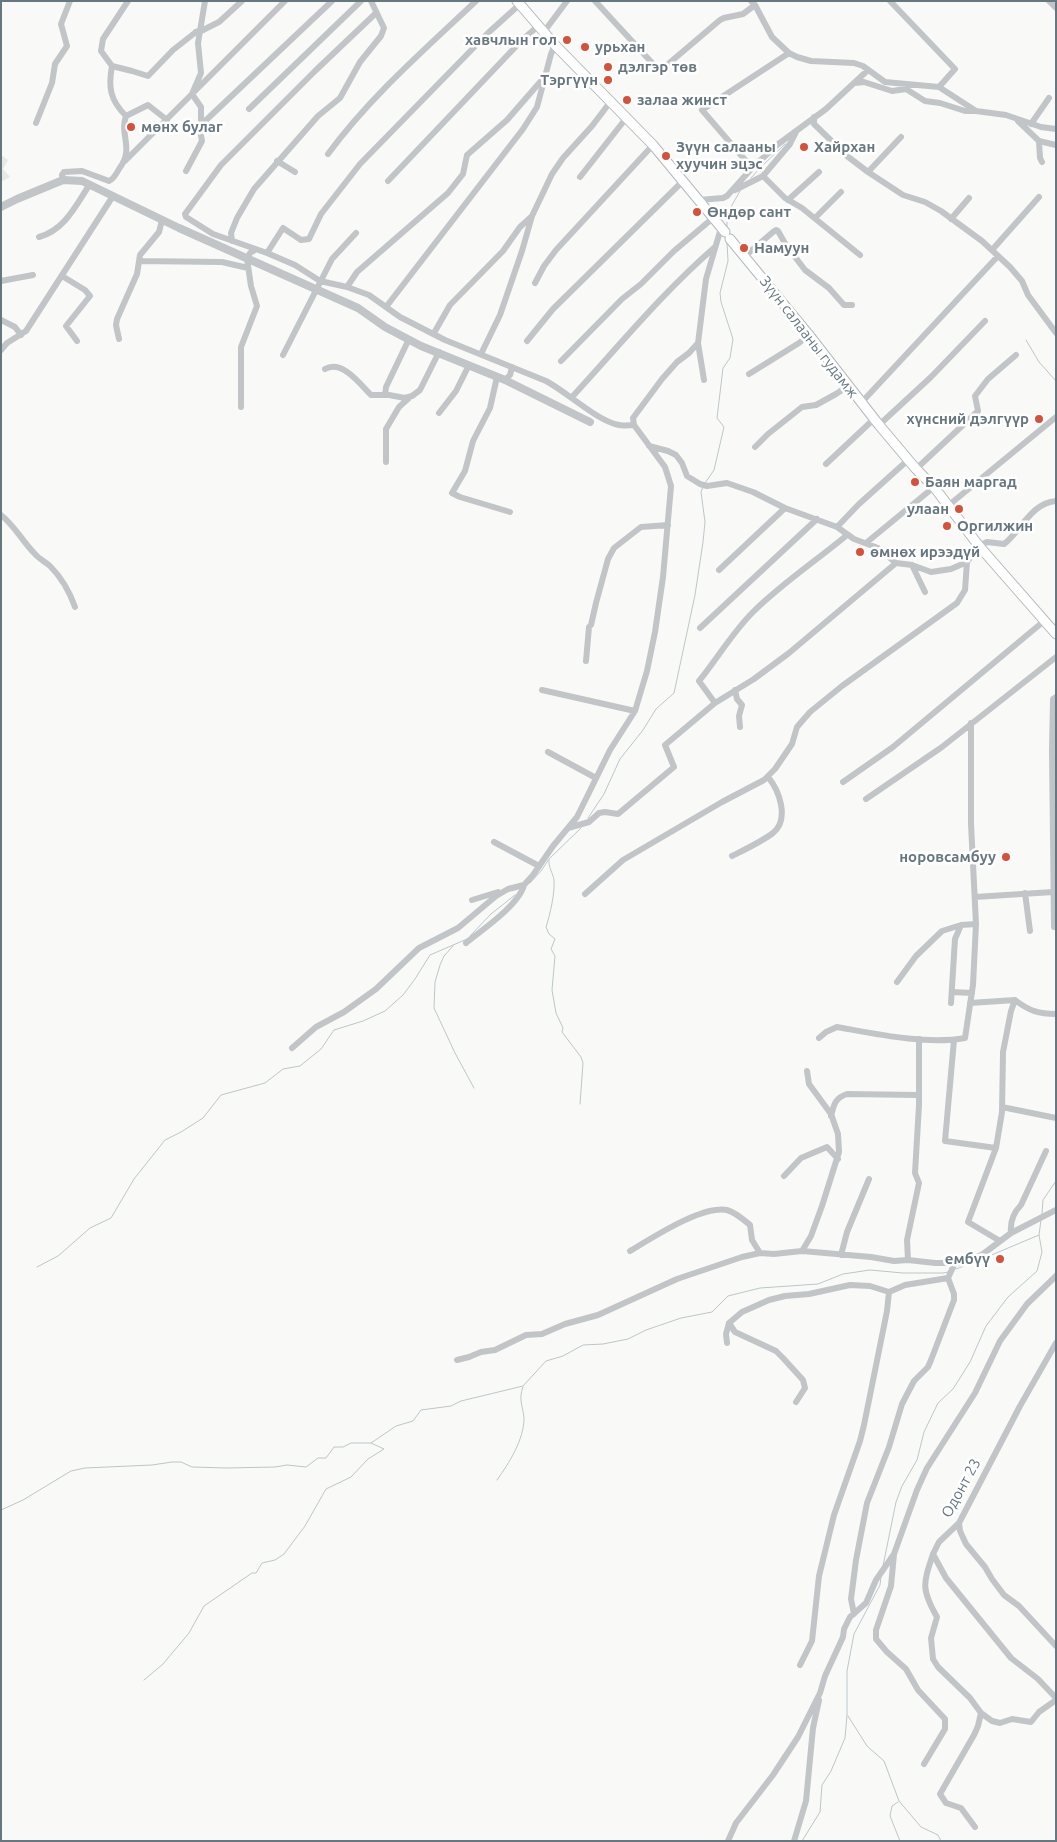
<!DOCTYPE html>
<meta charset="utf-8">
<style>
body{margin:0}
#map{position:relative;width:1057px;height:1842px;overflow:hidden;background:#f9f9f7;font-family:Ubuntu,sans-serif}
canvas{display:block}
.frame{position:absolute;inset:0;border:2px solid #667780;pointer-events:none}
</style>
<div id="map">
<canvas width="1057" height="1842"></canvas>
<div class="frame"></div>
</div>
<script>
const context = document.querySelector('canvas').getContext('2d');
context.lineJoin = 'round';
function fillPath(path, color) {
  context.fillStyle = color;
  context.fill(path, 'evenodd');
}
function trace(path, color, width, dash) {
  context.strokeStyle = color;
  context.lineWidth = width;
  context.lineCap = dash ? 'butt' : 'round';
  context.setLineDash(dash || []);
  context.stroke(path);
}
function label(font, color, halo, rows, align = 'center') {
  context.font = font + ' Ubuntu,sans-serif';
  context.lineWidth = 5;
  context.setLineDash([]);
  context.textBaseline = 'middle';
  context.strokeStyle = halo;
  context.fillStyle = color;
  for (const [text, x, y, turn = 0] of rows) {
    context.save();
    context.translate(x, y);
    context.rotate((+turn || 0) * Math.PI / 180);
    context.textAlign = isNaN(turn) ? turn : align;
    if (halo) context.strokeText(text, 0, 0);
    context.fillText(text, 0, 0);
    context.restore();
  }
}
fillPath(new Path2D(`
 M 1,155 L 8,160 L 3,169 L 10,177 L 1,182 Z`), '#e7e9e8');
trace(new Path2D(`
 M 751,178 L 761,167 L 785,144
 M 727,226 L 727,214 L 740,191
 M 1026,340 L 1039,362 L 1056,381
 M 705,483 L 714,470 L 724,427 L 717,418 L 723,368 L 730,358 L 733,339 L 721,302 L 720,293 L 728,261 L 727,242
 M 588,818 L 604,794 L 620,759 L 643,730 L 656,709 L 674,693 L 695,595 L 703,542 L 705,522 L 701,492 L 703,487
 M 549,860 C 548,867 553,873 554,880 C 555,893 550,915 546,927 L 549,934 L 555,939 L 551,949 L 555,956 L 552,990 L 556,1013 L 563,1028 L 562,1032 L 581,1057 L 583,1063 L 580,1104
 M 530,883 L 541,871 L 549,859 L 581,828
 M 470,936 L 491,914 L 515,895
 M 453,946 L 444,956 L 440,965 L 435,982 L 434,1008 L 455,1053 L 474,1088
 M 1042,1214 L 1043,1200 L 1056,1181
 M 970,1264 L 1039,1235
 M 37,1267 L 58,1256 L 90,1228 L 111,1218 L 134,1179 L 165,1140 L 181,1132 L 203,1118 L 221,1095 L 265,1083 L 283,1069 L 300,1066 L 321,1049 L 334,1030 L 363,1021 L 385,1011 L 403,995 L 415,979 L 430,955 L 467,939
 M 956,1269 L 964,1266
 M 497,1480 C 509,1463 524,1440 524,1418 C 523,1406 518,1400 523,1387
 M 1,1510 L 23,1500 L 71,1471 L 85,1468 L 152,1465 L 172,1462 L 181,1462 L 192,1467 L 226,1468 L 275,1467 L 287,1465 L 306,1467 L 318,1458 L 326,1458 L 334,1447 L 343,1447 L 351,1443 L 371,1443
 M 883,1566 L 896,1502 L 902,1486 L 917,1460 L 924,1432 L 938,1403 L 953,1389 L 970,1362 L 986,1326 L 1008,1297 L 1037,1271 L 1042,1252 L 1039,1235 L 1041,1220
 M 144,1680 L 163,1664 L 189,1633 L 204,1606 L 252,1573 L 256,1573 L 262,1563 L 275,1560 L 284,1554 L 305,1526 L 326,1489 L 351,1477 L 368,1459 L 384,1449 L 371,1443 L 396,1426 L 413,1421 L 421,1410 L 451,1406 L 461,1401 L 523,1386 L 546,1361 L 563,1356 L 583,1345 L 603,1344 L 628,1339 L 646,1330 L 681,1318 L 712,1312 L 728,1296 L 760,1288 L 818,1284 L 843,1274 L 870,1270 L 903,1273 L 943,1273 L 948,1272
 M 848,1716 L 867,1746 L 884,1761 L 899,1801 L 921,1827 L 938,1835 L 941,1841
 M 898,1802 L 892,1806 L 890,1816 L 900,1841
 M 802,1841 L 820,1812 L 822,1785 L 831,1771 L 845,1738 L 847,1715 L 847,1671 L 854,1634 L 880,1585 L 881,1577`), '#bbc6ca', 1);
const secondary = new Path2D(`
 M 517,1 L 555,45 L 653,145 L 725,232
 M 730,239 L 809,335 L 879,425 L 916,469 L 934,487 L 979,546 L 1056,634`);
trace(secondary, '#b3b9bd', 11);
trace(new Path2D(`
 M 595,1 L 654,65 L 661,67 L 667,65 L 720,20 L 724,18 L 743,14 L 755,5
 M 751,1 L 755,5 L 772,37 L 789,53 L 797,57 L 811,61 L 854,63 L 863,66 L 885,82 L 939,87 L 976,111 L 1006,115 L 1041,127 L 1056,129
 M 890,1 L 955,69 L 939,87
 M 1049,1 L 1056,8
 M 376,13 L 315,71 L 221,165 L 188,210 L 185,214 L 186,217 L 213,234 L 267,253 L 283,228 L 301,240 L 309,239 L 321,214 L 360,164 L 488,33 L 519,5
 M 203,30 L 219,22 L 242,1
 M 543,33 L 567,1
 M 112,66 L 132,71 L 148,76 L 173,50 L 196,32
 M 855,83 L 864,82 L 892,91 L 906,89 L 925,101 L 940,103 L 965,111 L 976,111
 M 249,109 L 361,1
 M 126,116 L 148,105 L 167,120
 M 814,117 L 814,124 L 847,156 L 868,172 L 903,195 L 925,202 L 941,211 L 982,241 L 1010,267 L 1022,281 L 1028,295 L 1056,333
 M 1018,121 L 1039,141 L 1040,158 L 1042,162
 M 36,123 L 52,83 L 55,64 L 67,46 L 61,24 L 70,1
 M 1031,124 L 1049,98
 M 201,126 L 201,107 L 192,94 L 201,73 L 198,43 L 205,1
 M 796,132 L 790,144 L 763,176 L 785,198 L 802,208 L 860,255
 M 1039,141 L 1056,145
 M 328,154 C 370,97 424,50 476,1
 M 125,161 L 285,1
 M 277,161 L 295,172
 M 752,168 L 702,110 L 789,53
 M 186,171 L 202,141 L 200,130 L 203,123 L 332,1
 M 868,172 L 901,137
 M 580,177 L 627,117
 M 63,180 L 62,175 L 64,172 L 82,171 L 109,181 C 114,179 116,174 119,169 C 135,148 119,135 126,116 C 110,100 108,87 112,66 L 101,51 L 103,39 L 128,1
 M 388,181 L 522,40 L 537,27
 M 735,190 L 763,176
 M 699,200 L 723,198 L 727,196 L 752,168 L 777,145 L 826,109 L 868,70
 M 788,200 L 819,172
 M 815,218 L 841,192
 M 951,219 L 969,198
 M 39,237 C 65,230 76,205 90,184
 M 232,241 L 231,233 L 237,218 L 254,189 L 318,116 L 340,98 L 360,62 L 381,36 L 384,28 L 371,1
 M 992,250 L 1039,197
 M 267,253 L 295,265 L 320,281 L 347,287 L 369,295 L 400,317 L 445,340 L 546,381 C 567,392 597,421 619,425 C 623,426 629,425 634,425
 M 745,256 L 773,232 L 776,230 L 778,231 L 786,245 L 805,270 L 829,288 L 844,305 L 852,305
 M 139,261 L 222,262 L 248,268
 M 62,276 L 85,290 L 90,296 L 66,326 L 77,341
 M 1,281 L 33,275
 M 535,283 L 544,266 L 556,250 L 653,145
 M 347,287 L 357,272 L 448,193 L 463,174 L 467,155 L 507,120 L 541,81
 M 386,307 L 523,129 L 537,107 L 551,54 L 555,45
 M 1,320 L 15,327 L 21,335
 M 434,333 L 450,305 L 503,251 L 520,227 L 531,217
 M 119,339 L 116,325 L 117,319 L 137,274 L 140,255 L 159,232 L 162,220
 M 527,341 L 553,309 L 683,181
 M 698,343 L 704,380
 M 1,350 L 7,343 L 26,331 L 113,196
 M 481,354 L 500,315 L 522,251 L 532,216 L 552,174 L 563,158 L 592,126 L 611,101
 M 283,355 L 332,259 L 356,233
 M 561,361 L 622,299 L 641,284 L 674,251 L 713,218
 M 325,369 C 342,359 361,385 371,395 L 389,395 L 405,398 L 412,396 L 420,390 L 439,352
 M 749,374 L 799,343 L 809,335
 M 497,377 L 490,408 L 473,441 L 465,471 L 452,493 L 460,497 L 510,512
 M 505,380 L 510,375 L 512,367
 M 385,395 L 386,387 L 409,339
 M 572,397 C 618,347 663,292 715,247
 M 861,403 L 998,256
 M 241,407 L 241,347 L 257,306 L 251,286 L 247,259 L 250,253 L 255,250
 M 439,413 L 456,391 L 469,365
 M 879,425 L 931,377 L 985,321
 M 649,446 L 668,451 L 676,455 L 682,463 L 687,476 L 700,484 L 707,486 L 727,483 L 753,492 L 785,508 L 837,527 L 854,539 L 878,548 L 896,563 L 912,565 L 931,572 L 951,569 L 967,562
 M 755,447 L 768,434 L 802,407 L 816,405 L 836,394 L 848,386
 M 386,462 L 386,429 L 399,407 L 409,398
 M 826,464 L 874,419
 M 916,469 L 978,411 L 975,396 L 988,379 L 1016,355
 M 949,505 L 1056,417
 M 1,515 C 15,526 22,541 35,554 C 39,559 46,562 50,566 C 61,577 70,593 75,607
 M 837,527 L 859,504 L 908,460
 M 866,543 L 934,487
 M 912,565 L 925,592
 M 719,570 L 785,508
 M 700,628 L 817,519
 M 586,661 L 589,627 L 591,625 L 596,603 L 608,559 L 614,548 L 641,527 L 668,525
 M 542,690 L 635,711
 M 735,690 L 737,699 L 742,705 L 739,716 L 740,727
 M 715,703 L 699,681 C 717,659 732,633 753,612 C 782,583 816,561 847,535
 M 548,752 L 596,778
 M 843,782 L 893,747 L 1044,621
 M 866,799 L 942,747 L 1056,657
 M 568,828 L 589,822 L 599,813 L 605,812 L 618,814 L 674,767 L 665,745 L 715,703 L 754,679 L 789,653 L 896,563
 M 494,842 L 539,866
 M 732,856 C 746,849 761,842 773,833 C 790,819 779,790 768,777
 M 1025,893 L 1030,931
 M 585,894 L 623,860 L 722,802 L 764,780 L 775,769 L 792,744 L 797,727 L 810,712 L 842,686 L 957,603 L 965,590 L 967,562 L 979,546 L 987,542 L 1004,544 C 1021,531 1031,503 1056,501
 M 975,897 L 1053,892
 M 472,900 L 498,892
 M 1054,927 L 1052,750 L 1053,699 L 1056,697
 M 466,943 C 482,930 519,905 524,885
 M 897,982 L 916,956 L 942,931 L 961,925
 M 952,992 L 972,993
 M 951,1003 L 955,939 L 961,925 L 976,924
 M 970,1003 L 1015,1000
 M 819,1038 L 826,1032 L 837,1027 C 876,1034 926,1045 965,1038 L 973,985 L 976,924 L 971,824 L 971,723
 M 954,1040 L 945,1141 L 996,1148
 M 292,1048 L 316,1027 L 344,1012 L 376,989 L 419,948 L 458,928 L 496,896 L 508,889 L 524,885 L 533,875 L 553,846 L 577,817 L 610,750 L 635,711 L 647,671 L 655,632 L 663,577 L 671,486 L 665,467 L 634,425 L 633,418 L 662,379 L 677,362 L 689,353 L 698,343 L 706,279 L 721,228
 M 1002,1107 L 1056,1118
 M 831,1116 C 834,1104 835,1098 847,1094 L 919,1095
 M 784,1176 L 801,1158 L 827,1147 L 838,1159
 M 1011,1233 C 1010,1222 1013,1213 1021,1205 L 1046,1151
 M 1000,1241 L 968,1222 L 996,1148 L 1002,1112 L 1003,1052 L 1011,1011 L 1015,1000 C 1029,1011 1039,1014 1056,1014
 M 630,1251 C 652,1238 702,1205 727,1210 C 735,1212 744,1220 750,1225 L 752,1240 L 760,1253
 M 802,1251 L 811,1236 L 822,1206 L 839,1152 L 838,1134 L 831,1114 L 809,1084 L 807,1071
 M 841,1255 L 847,1232 L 869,1179
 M 908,1260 L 907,1240 L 919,1183 L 915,1173 L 919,1105 L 919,1039
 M 729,1323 L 735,1332 L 776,1351 L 783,1358 L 803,1380 L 805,1388 L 796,1402
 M 727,1343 L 726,1334 L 729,1323 L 742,1312 L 769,1300 L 785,1296 L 809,1294 L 850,1285 L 870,1286 L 889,1292
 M 1056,1343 L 1020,1406 L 959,1523 L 939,1542 L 933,1554 L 946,1578 L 1011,1658 L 1038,1679 L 1056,1698
 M 457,1360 L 469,1357 L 481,1352 L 495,1350 L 526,1335 L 542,1334 L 565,1324 L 598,1315 L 677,1279 L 742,1257 L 760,1253 L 774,1254 L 802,1251 L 871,1257 L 894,1261 L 908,1260 L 935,1263 L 964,1263 L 983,1254 L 1011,1233 L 1056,1210
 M 959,1523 L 960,1531 L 966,1544 L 985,1567 L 992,1579 L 1004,1595 L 1019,1606 L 1056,1646
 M 933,1554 C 923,1584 921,1589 937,1617 L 931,1638 L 933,1659 L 938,1667 L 970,1698 L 981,1713
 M 854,1614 L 851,1599 L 856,1560 L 867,1503 L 889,1447 L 902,1404 L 914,1381 L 928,1367 L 931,1360 L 954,1300 L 954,1294 L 948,1278 L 955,1263
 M 800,1665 L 812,1641 L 819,1576 L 834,1515 L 860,1441 L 864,1425 L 887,1311 L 889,1292 L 905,1285 L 948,1278
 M 924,1764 L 945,1729 L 945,1719 L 918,1690 L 906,1669 L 887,1652 L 876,1639 L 876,1630 L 891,1586 L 894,1554 L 917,1490 L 927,1468 L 975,1393 L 1000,1341 L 1027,1304 L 1056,1276
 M 975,1827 L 961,1808 L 946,1803 L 940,1794 L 974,1735 L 978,1726 L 981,1713 L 992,1721 L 1000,1723 L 1012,1719 L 1031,1722 L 1039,1712 L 1056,1700
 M 728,1841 L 736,1823 L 773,1775 L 798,1737 L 820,1693 L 825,1676 L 843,1637 L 844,1629 L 850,1617 L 866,1603 L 876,1580 L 894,1554
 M 794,1841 L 806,1801 L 813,1728 L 819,1700`), '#c1c5c8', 6);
trace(new Path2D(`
 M 1,207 L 17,199 L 63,180 L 82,181 L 179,228 L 358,308 L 385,327 L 421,346 L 505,380 L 590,422`), '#c1c5c8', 8);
trace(secondary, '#fff', 9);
trace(new Path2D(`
 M 196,32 L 203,30`), '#c1c5c8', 6);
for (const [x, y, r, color] of [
 [567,40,5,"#d6513a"],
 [585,47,5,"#d6513a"],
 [608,67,5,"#d6513a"],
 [608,80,5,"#d6513a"],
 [627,100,5,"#d6513a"],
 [131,127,5,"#d6513a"],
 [804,147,5,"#d6513a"],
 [666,156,5,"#d6513a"],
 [697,212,5,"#d6513a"],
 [744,248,5,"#d6513a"],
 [1039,419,5,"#d6513a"],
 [915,482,5,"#d6513a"],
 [959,509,5,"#d6513a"],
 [947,526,5,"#d6513a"],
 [860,552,5,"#d6513a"],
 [1006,857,5,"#d6513a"],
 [1000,1259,5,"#d6513a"]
]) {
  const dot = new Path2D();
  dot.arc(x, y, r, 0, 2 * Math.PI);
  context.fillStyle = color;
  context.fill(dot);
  trace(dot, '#fff', 2);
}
label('bold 15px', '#667780', '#fff', [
 ["хавчлын гол",557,40,"right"],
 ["урьхан",595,47],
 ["дэлгэр төв",618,67],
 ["Тэргүүн",598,80,"right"],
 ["залаа жинст",637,100],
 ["мөнх булаг",141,127],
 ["Зүүн салааны",676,147],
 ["хуучин эцэс",676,164],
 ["Хайрхан",814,147],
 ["Өндөр сант",707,212],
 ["Намуун",754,248],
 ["хүнсний дэлгүүр",1029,419,"right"],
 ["Баян маргад",925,482],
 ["улаан",949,509,"right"],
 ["Оргилжин",957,526],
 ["өмнөх ирээдүй",870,552],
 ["норовсамбуу",996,857,"right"],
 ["ембүү",990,1259,"right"]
], 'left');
label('15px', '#667780', '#fff', [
 ["Зүүн салааны гудамж",809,337,52],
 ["Одонт 23",961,1488,-61]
]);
</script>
